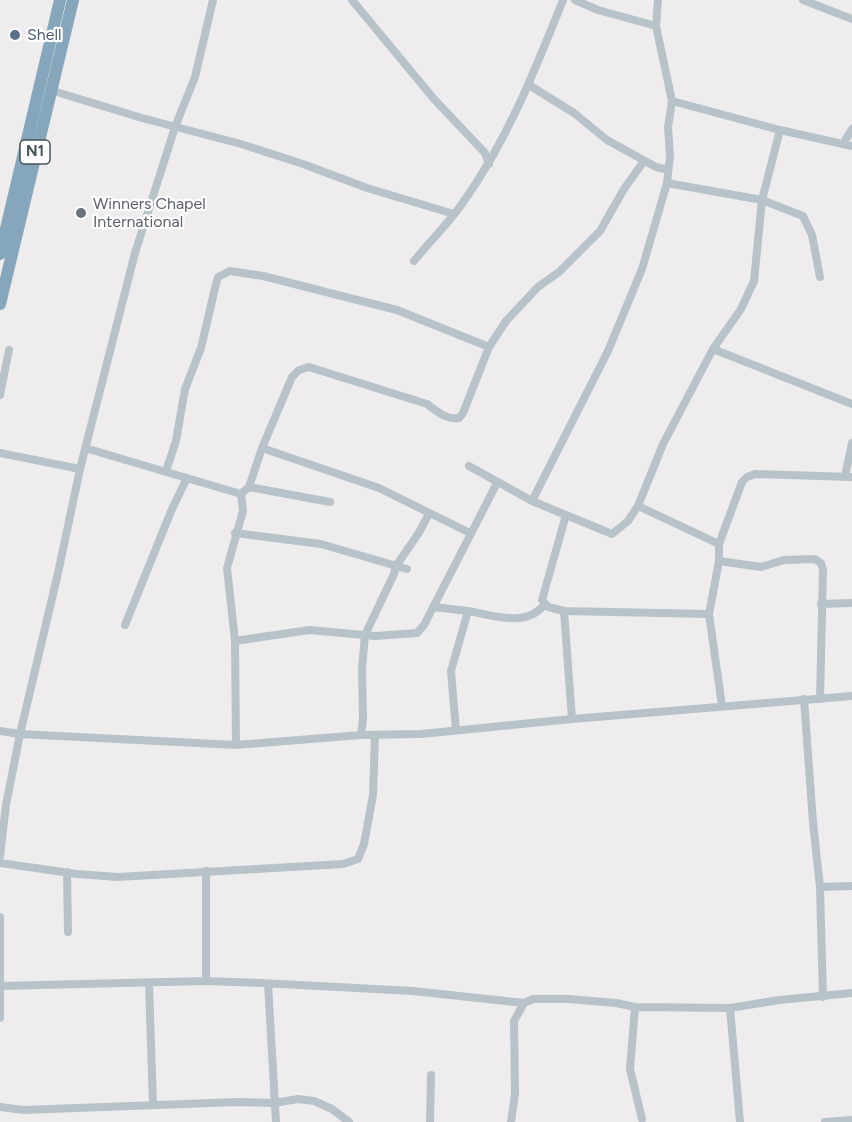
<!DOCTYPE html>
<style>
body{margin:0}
canvas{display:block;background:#efeced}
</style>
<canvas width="852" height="1122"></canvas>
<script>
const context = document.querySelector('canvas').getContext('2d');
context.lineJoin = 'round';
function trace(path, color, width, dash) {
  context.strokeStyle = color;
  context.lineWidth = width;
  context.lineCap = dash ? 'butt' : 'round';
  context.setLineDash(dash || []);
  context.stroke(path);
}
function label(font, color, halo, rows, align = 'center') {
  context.font = font + ' Figtree,sans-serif';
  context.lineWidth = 4.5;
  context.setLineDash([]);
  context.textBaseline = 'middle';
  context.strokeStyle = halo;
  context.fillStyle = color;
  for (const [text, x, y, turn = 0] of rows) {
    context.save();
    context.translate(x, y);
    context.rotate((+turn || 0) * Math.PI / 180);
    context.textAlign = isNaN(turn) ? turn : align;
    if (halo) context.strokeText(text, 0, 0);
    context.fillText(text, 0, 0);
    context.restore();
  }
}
trace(new Path2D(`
 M 352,0 L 434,99 L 485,153 L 489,164
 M 575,0 L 598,10 L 656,26
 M 803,0 L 852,19
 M 529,85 L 574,113 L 607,140 L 656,167 L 668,170
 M 50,90 L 142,118 L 241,144 L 303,164 L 367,188 L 454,214
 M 672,101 L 780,130 L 852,146
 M 843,144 L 852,129
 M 667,183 L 762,200 L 803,216 L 812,235 L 820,277
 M 414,261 C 430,241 450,222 464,201 C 508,139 535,70 563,0
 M 713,349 L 852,404
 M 0,395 L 9,350
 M 85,448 L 241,494
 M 262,448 L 379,488 L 470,533
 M 0,453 L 80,469
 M 469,466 L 532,501 L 612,534 L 628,521 L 638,506 L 663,444 L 713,349 L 741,309 L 754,281 L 762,200 L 780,130
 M 166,471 L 176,441 L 185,389 L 201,348 L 216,284 L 218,277 L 230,271 L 263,276 L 397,310 L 489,347
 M 845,476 L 852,443
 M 249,487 L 330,502
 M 532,501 L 608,351 L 642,269 L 667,183 L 670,156 L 668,127 L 672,101 L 656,26 L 658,0
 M 638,506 L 719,544
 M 566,515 L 542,600 L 548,607 L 564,611 L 709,614
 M 235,533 L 321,544 L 407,569
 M 719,561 L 761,567 L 784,560 L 815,559 L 821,563 L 823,570 L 820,699
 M 821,604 L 852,603
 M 433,607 L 468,611 L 451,671 L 456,730
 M 468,611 C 493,615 526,628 544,605
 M 564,611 L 572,719
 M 125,625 L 172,509 L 187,478
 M 235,641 L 309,630 L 375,636 L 417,633 L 424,625 L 497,483
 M 804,699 L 813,822 L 820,887 L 823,997
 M 722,706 L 709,614 L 719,561 L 719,544 L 742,482 L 747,477 L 755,474 L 852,477
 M 0,731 L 20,734 L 236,745 L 361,735 L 421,734 L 572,719 L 852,696
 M 361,735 L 363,719 L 362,669 L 365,635 L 394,574 L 396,566 L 418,534 L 429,514
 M 236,745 L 235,641 L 227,568 L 243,511 L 241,494 L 249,487 L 262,448 L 292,377 L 299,370 L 309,367 L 427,404 C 436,411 447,420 459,418 L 463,413 L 489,347 L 506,321 L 538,287 L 559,272 L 600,231 L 624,189 L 644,161
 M 0,856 L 6,805 L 20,734 L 58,573 L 80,469 L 135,253 L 175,127 L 195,77 L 213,0
 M 0,863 L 77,874 L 118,877 L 343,864 L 358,859 L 364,844 L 373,795 L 375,735
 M 206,871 L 206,981
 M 67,872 L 68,932
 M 820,887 L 852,886
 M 0,917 L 0,1018
 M 149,983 L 153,1105
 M 268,984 L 276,1122
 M 0,986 L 206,981 L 261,983 L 413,991 L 524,1003
 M 635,1007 L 630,1069 L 642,1119
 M 0,1107 L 24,1110 L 238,1102 L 274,1103 L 298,1099 L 314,1101 L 332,1109 L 349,1122
 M 430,1122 L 431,1075
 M 511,1122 L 515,1094 L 514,1021 L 524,1003 L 533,999 L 569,999 L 616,1003 L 635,1007 L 730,1008
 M 740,1122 L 730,1008 L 779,1000 L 852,993
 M 825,1122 L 852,1120`), '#b8c3c9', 8);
trace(new Path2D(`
 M 0,254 L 60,0
 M 0,304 L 73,0`), '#85a6bb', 12);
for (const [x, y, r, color] of [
 [15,35,6,"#5c6f8a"],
 [81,213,6,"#6b7280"]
]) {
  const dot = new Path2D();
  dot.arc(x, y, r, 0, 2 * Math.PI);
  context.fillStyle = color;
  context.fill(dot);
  trace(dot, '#fff', 2);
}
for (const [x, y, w] of [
 [35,152,30]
]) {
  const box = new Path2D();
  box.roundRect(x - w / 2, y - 12, w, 24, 4.5);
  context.fillStyle = '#fff';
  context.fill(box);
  trace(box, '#455359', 1.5);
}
label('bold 15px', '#455359', null, [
 ["N1",35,152]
]);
label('16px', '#4e5e75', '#fff', [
 ["Shell",27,35]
], 'left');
label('16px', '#5b616d', '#fff', [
 ["Winners Chapel",93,204],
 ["International",93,222]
], 'left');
</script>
